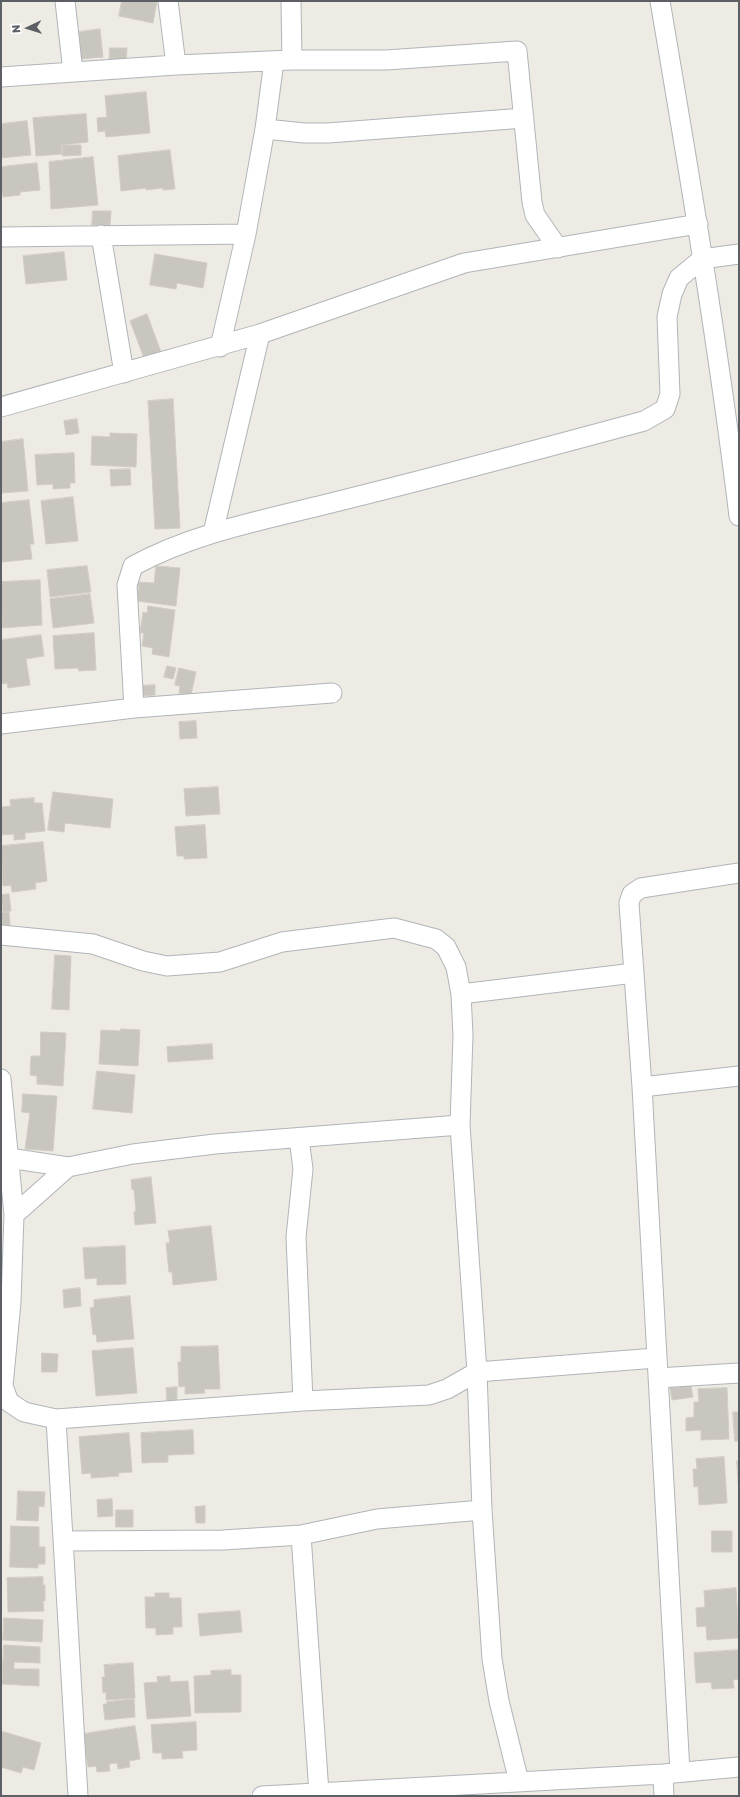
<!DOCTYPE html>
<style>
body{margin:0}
#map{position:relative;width:740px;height:1797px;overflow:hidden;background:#edebe4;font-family:"Golos Text",sans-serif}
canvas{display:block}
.frame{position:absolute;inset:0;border:2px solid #5c5f63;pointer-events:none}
.north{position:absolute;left:8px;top:8px;width:40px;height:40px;-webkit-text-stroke:3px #fff;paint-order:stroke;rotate:266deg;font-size:11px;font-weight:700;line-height:16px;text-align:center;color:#5c5f63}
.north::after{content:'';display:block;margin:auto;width:14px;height:18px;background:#5c5f63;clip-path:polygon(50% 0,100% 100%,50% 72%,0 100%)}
</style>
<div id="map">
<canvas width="740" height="1797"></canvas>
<div class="frame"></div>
<div class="north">N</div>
</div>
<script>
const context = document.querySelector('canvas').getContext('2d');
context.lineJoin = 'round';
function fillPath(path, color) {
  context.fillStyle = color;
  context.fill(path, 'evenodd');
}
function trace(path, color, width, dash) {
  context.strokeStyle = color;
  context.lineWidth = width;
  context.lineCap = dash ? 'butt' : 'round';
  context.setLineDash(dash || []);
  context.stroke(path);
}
const building = new Path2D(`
 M 122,1 L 157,1 L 153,23 L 119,16 Z
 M 100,29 L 103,57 L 81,59 L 79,32 Z
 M 110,48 L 127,48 L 126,65 L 109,64 Z
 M 146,92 L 150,133 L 106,137 L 105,131 L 98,132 L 97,118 L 107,117 L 105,96 Z
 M 86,114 L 88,142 L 61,145 L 62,154 L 36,156 L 33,118 Z
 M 27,121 L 31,155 L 1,158 L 1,124 Z
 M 63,145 L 81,145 L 81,155 L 63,156 Z
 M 170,150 L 175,189 L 163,190 L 163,188 L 146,190 L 146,188 L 121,191 L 118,156 Z
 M 93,157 L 98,205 L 51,209 L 49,162 Z
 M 37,163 L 40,190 L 20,192 L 20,195 L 3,197 L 3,194 L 1,194 L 1,167 Z
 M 93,211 L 111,211 L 110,226 L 92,225 Z
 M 64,252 L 67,280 L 26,284 L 23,256 Z
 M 155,254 L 207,263 L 203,288 L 177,283 L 176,289 L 150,285 Z
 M 147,314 L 161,352 L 144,358 L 130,321 Z
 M 173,399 L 180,528 L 155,529 L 148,401 Z
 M 77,419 L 79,433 L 66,435 L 64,421 Z
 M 110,433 L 137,434 L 136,467 L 91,465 L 92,436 L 110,437 Z
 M 23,439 L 28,491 L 1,493 L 1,442 Z
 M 74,453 L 75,483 L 70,483 L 70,488 L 53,489 L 53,484 L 37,485 L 35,455 Z
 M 130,469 L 131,485 L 111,486 L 110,470 Z
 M 73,497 L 78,541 L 46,544 L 41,501 Z
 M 29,500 L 34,544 L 30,544 L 32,559 L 1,562 L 1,503 Z
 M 87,566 L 91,592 L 50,597 L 47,570 Z
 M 156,566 L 180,568 L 176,606 L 137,601 L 139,582 L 154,583 Z
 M 40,580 L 42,625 L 2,628 L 1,582 Z
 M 90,594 L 94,623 L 53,628 L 50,599 Z
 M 148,606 L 175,610 L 169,657 L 152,654 L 153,648 L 142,646 L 144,633 L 140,633 L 143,612 L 147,613 Z
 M 94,633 L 96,670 L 79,671 L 78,668 L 55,669 L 53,636 Z
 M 41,635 L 44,656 L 26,659 L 30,685 L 8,688 L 7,683 L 1,684 L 1,640 Z
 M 167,666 L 176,668 L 173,679 L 164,677 Z
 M 179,668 L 196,672 L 191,695 L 179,693 L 180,686 L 175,685 Z
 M 155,685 L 155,695 L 140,696 L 140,686 Z
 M 196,721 L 197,738 L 180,739 L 179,722 Z
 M 218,787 L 220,814 L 186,816 L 184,789 Z
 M 53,792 L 113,799 L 110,828 L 65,823 L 64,832 L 48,830 Z
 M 34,798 L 34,803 L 42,803 L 45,831 L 25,833 L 25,839 L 14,840 L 14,834 L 1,835 L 1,807 L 11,806 L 10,800 Z
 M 205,825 L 207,858 L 184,859 L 184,856 L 177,856 L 175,827 Z
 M 43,842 L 47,881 L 35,883 L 36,889 L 12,892 L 11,885 L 3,886 L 1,846 Z
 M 9,894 L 11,911 L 3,912 L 1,895 Z
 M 9,912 L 10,925 L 1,925 L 1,913 Z
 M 55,955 L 71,956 L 69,1010 L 52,1009 Z
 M 121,1029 L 140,1030 L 138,1066 L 99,1064 L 101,1030 L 120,1031 Z
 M 41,1032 L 66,1033 L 63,1086 L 37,1084 L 37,1076 L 30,1075 L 31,1056 L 40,1056 Z
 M 212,1044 L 213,1059 L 168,1062 L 167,1047 Z
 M 97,1071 L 135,1075 L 132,1113 L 93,1109 Z
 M 23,1094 L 57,1096 L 53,1151 L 25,1149 L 30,1113 L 22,1112 Z
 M 151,1177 L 156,1223 L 135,1225 L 134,1212 L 136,1211 L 134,1189 L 132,1190 L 131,1180 Z
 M 211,1226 L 217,1280 L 173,1285 L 172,1272 L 169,1272 L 166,1243 L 170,1243 L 168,1231 Z
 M 125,1246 L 126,1284 L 97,1285 L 97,1278 L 85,1279 L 83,1248 Z
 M 80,1288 L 81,1306 L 64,1308 L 63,1290 Z
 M 130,1296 L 134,1339 L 97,1342 L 96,1334 L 93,1335 L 90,1308 L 94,1307 L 94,1300 Z
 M 218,1346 L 220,1389 L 204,1389 L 205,1393 L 185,1394 L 185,1386 L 179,1387 L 178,1362 L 181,1362 L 181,1347 Z
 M 133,1348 L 137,1393 L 96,1396 L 92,1351 Z
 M 42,1353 L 58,1354 L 57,1372 L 42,1372 Z
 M 691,1386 L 693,1397 L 672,1400 L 670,1388 Z
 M 177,1387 L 177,1403 L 167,1403 L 166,1388 Z
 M 727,1388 L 729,1439 L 701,1440 L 701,1430 L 686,1431 L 686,1418 L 694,1417 L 694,1402 L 699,1402 L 698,1389 Z
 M 733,1412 L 739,1412 L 739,1441 L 735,1441 Z
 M 193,1430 L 194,1454 L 168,1455 L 168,1462 L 142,1463 L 141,1433 Z
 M 129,1433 L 132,1472 L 118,1473 L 119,1476 L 91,1478 L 91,1473 L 82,1474 L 79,1437 Z
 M 724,1457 L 727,1503 L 699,1505 L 698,1486 L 694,1487 L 693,1469 L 697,1469 L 696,1459 Z
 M 737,1461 L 739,1461 L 739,1494 Z
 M 18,1491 L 45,1492 L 44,1507 L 39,1506 L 38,1521 L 17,1520 Z
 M 112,1499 L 113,1516 L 98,1517 L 97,1500 Z
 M 205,1506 L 205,1523 L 196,1523 L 195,1507 Z
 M 116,1510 L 133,1510 L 133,1527 L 116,1527 Z
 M 11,1526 L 39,1527 L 39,1547 L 45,1547 L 45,1564 L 38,1564 L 38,1568 L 10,1567 Z
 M 712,1531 L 732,1531 L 732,1552 L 712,1552 Z
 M 43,1577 L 43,1585 L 45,1585 L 45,1601 L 43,1601 L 44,1611 L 8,1612 L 7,1578 Z
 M 736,1588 L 739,1638 L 707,1640 L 706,1626 L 697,1627 L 696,1608 L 705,1607 L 704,1591 Z
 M 155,1593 L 169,1593 L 169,1598 L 181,1598 L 182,1627 L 173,1627 L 173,1634 L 156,1635 L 156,1628 L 146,1628 L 145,1597 L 155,1597 Z
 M 240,1611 L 242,1632 L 200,1636 L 198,1614 Z
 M 4,1618 L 43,1620 L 42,1642 L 3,1640 Z
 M 4,1645 L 40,1647 L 40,1663 L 14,1662 L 14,1669 L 39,1669 L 39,1686 L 2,1684 Z
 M 739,1650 L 739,1679 L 733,1680 L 734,1688 L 712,1689 L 711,1682 L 696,1683 L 694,1653 Z
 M 133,1663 L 135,1698 L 106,1700 L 106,1692 L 103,1693 L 102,1677 L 105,1677 L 104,1665 Z
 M 231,1670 L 231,1675 L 241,1675 L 241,1712 L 195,1713 L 194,1676 L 211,1675 L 211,1671 Z
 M 170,1676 L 170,1682 L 188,1681 L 191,1716 L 147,1719 L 144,1683 L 158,1682 L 157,1677 Z
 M 134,1699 L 135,1717 L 105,1720 L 103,1704 L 107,1704 L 107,1702 Z
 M 196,1722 L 197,1750 L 182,1751 L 183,1758 L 162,1759 L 162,1753 L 153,1753 L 151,1725 Z
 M 135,1726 L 140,1759 L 129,1761 L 130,1767 L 118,1769 L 117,1763 L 109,1764 L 110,1771 L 97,1772 L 96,1766 L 88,1767 L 83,1734 Z
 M 1,1731 L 41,1743 L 34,1770 L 23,1767 L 21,1773 L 1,1767 Z`);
fillPath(building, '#c9c6c0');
trace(building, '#d2cdc2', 1);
const minor = new Path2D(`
 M 65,1 L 73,72
 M 168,1 L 176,65
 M 291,1 L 292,60
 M 660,1 C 689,172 718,343 739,516
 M 1,77 L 176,65 L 292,60 L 386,60 L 517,51 L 532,202 L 535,215 L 558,248
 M 265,129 L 304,133 L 328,133 L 524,118
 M 101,235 L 124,373
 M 1,237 L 246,234
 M 220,347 L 246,234 L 265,129 L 274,61
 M 1,407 L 260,334 L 464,263 L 698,224
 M 213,533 L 260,334
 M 134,708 L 127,585 L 133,566 C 197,531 273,518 343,500 C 444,475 544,448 644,421 L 665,409 L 670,394 L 667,317 L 672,294 L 679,278 L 702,259 L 739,254
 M 1,724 L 134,708 L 332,693
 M 1,935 L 93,944 L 143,961 L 167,966 L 220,962 L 282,942 L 394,928 L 436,939 L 446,947 L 456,967 L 461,994 L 463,1035 L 460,1125 L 477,1372 L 482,1510 L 492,1659 L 499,1701 L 519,1782
 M 461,994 L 634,973
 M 1,1079 L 14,1215 L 11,1302 L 3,1386 L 9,1402 L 24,1412 L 56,1419 L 303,1401 L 429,1395 L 447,1389 L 477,1372 L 656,1358
 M 642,1087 L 739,1076
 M 299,1138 L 303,1169 L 296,1237 L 303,1401
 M 9,1158 L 68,1167 L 133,1154 L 215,1144 L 460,1125
 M 14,1215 L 68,1167
 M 658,1378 L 739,1373
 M 56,1419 L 78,1796
 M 301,1535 L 319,1793
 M 64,1541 L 223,1540 L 301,1535 L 377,1519 L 482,1510
 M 680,1772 L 642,1087 L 629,903 L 632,894 L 641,888 L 739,873
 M 663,1774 L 664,1796
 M 262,1796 L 663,1774 L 739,1767`);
trace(minor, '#b1b4b8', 21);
trace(minor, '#fff', 19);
</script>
